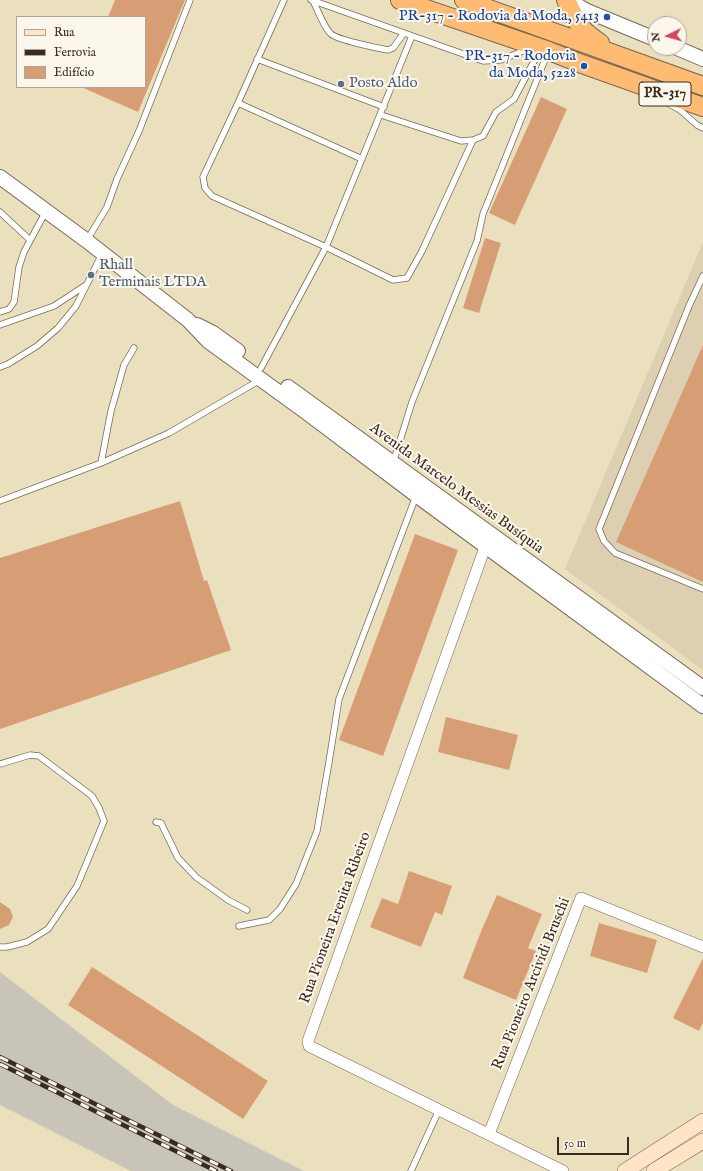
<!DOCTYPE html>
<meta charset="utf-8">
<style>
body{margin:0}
#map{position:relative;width:703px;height:1171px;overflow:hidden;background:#eae0be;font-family:"IM FELL English",serif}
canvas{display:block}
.legend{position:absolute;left:16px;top:16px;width:130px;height:72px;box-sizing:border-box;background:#fbf7ec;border:1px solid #aea59a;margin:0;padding:5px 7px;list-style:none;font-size:12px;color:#3b2a1e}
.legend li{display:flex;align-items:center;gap:8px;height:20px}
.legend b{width:20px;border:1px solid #aea59a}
.north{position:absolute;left:647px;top:16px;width:40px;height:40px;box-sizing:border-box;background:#fbf7ec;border:1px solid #aea59a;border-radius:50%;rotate:265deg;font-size:11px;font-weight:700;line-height:16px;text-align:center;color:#3b2a1e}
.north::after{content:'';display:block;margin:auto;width:14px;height:18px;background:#d1495b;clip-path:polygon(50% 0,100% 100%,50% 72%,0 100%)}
.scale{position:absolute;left:557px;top:1137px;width:72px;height:18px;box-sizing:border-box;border:2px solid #3b2a1e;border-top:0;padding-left:5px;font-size:12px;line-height:14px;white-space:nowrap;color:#3b2a1e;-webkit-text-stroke:3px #fbf7ec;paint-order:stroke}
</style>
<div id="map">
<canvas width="703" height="1171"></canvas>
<ul class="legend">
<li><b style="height:5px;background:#ffe4c6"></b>Rua</li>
<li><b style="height:5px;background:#3b2a1e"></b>Ferrovia</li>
<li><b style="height:11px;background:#d79e76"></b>Edifício</li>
</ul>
<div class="north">N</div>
<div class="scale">50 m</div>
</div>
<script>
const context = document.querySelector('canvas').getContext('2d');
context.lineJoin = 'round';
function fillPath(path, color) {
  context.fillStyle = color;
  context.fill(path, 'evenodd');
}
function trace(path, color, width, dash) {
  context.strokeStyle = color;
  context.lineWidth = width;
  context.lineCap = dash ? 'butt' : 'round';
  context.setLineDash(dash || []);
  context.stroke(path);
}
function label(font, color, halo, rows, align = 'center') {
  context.font = font + ' "IM FELL English",serif';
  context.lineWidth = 4;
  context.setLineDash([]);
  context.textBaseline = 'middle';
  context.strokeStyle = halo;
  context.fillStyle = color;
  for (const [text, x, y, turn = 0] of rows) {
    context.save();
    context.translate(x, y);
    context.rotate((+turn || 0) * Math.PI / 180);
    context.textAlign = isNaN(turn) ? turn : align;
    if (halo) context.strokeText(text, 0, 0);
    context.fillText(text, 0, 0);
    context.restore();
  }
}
fillPath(new Path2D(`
 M 703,242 L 703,670 L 565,569 Z`), '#ddcfb1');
fillPath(new Path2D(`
 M 0,972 L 173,1105 L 304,1171 L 131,1171 L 0,1105 Z`), '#c8c4b8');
fillPath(new Path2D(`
 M 115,0 L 185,0 L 138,112 L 81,87 L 145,87 L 145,17 L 108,17 Z
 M 541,97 L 567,109 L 515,225 L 489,213 Z
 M 485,238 L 501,243 L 479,313 L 463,308 Z
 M 703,345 L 703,582 L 616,542 Z
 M 180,501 L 204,581 L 207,580 L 231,650 L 0,729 L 0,558 Z
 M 415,534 L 458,550 L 383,756 L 339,740 Z
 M 446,717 L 518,735 L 509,770 L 438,752 Z
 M 409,871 L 452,886 L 442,915 L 435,912 L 421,947 L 370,927 L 382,898 L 398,904 Z
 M 497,895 L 542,914 L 528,948 L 536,951 L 516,1000 L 463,978 L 482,929 Z
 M 0,902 L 10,909 L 13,917 L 9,925 L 0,929 Z
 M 599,923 L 657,940 L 647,973 L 590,956 Z
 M 703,958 L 703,1023 L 699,1031 L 673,1018 Z
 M 92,967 L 268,1081 L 243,1119 L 68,1005 Z`), '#d79e76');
const service = new Path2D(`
 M 284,0 L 238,103 L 203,177 L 205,188 L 212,196 L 326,247 L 393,280 L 407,278 L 422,251 L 473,140
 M 311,0 L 483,61 L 501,60 L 528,49
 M 313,1 C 318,10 324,28 331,34 C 338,40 377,48 388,50 L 393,48 L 404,33
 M 257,59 L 384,107
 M 666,102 L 680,110 L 697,125 L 703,128
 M 238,103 L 362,159
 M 381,115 L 461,141 L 473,140 L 483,136 L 496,112 L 514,99 L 540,50
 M 0,212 L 30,240
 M 87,240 L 107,207 L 117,179 L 139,131 L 190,0
 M 703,276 L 689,306 L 599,529 L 604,541 L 615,553 L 703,589
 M 0,312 L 9,309 L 14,302 L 19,267 L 24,252 L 46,211
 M 0,325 L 54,306 L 86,285
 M 0,367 L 8,364 L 37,346 L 58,328 L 76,306 L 102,254
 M 261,368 L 326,247 L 412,36
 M 101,463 L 111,411 L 124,365 L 134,348
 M 393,463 L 412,402 L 477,241 L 483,214 L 548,52
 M 0,501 L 101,463 L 169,433 L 260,380
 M 0,764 L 30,755 L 39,756 L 92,796 L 99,808 L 104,821 L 77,886 L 48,929 L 27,942 L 7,947 L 0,947
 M 156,822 L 161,823 L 178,858 L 196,877 L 228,900 L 247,910
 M 239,926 L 269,920 L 280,909 L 296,884 L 317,831 L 329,762 L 339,699 L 416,496
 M 411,1171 L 439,1110`);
const minor = new Path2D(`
 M 488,539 L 308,1041 L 309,1046 L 563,1171
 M 489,1134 L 581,898 L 703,947`);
const tertiary = new Path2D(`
 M 568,0 L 587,11 L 655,39
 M 677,48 L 703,59
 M 0,177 L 87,241 L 188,320 L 208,341 L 306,412 L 416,495 L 703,706
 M 197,325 L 213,333 L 238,351
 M 288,387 L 703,688`);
const secondary = new Path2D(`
 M 625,1171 L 703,1121
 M 654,1171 L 703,1141`);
const trunk = new Path2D(`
 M 400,0 L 549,51 L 582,64 L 703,107
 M 464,0 L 703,86
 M 566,0 C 577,23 578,28 600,43`);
trace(service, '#786a56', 7);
trace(minor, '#786a56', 12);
trace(tertiary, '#786a56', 16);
trace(secondary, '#786a56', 16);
trace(trunk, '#786a56', 20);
trace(service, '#fff', 5.5);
trace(minor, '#fff', 11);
trace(tertiary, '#fff', 14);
trace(secondary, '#ffe4c6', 15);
trace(trunk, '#febb71', 18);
const rail = new Path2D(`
 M 0,1057 L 231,1171
 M 0,1064 L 216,1171`);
trace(rail, '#3b2a1e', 4.5);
trace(rail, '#fbf7ec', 3, [9]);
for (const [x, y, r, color] of [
 [607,17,4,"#1a4fb4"],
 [584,66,4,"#1a4fb4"],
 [341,84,4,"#5c6f8a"],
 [91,275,4,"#5c6f8a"]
]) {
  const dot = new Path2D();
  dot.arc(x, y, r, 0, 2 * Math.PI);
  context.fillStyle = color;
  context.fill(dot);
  trace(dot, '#fbf7ec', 1.5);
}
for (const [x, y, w] of [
 [665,94,52]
]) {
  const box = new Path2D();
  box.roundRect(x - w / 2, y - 12, w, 24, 3);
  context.fillStyle = '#fbf7ec';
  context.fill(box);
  trace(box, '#3b2a1e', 1);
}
label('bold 14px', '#3b2a1e', null, [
 ["PR-317",665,94]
]);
label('15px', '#164399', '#fbf7ec', [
 ["PR-317 - Rodovia da Moda, 5413",599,17],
 ["PR-317 - Rodovia",576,57],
 ["da Moda, 5228",576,74]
], 'right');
label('15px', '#4e5e75', '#fbf7ec', [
 ["Posto Aldo",349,84],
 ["Rhall",99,266],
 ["Terminais LTDA",99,283]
], 'left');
label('15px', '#3b2a1e', '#fbf7ec', [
 ["Avenida Marcelo Messias Busíquia",456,489,36],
 ["Rua Pioneira Erenita Ribeiro",336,918,-70],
 ["Rua Pioneiro Arcividi Bruschi",532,984,-68]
]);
</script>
